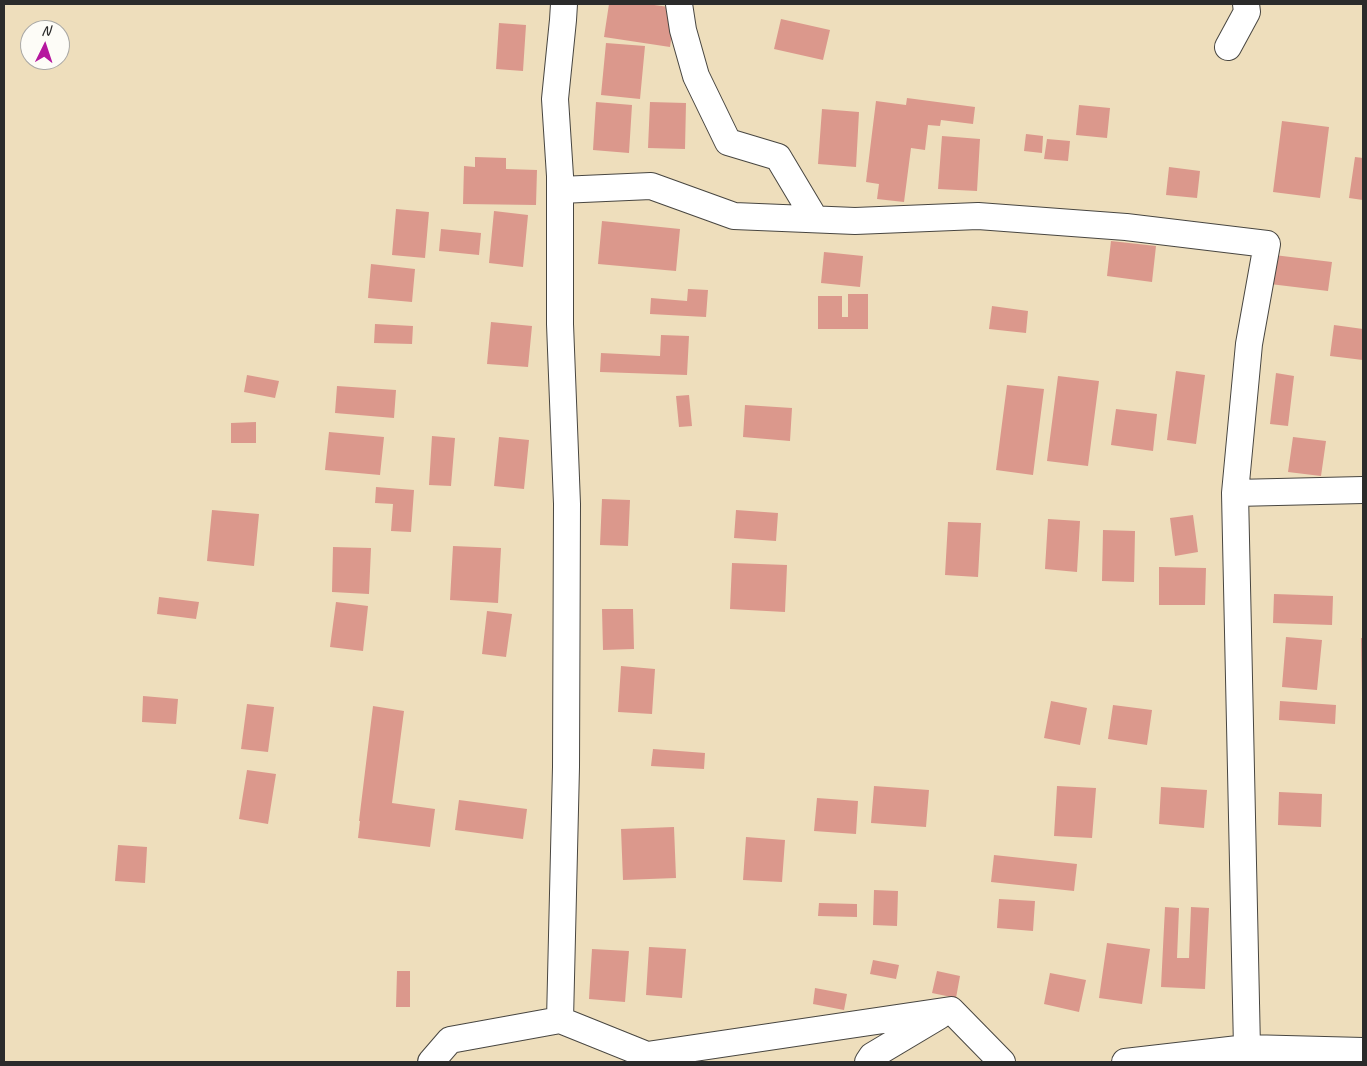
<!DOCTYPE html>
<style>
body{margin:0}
#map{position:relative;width:1367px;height:1066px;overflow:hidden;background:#eedebc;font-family:Caveat,sans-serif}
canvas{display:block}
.frame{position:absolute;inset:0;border:5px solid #2b2b2b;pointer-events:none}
.north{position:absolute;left:20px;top:20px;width:50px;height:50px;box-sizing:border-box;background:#fdfcf7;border:1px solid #a9a8a5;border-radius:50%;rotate:4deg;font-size:14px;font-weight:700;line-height:20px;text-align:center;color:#2b2b2b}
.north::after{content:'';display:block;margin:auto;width:18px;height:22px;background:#b5179e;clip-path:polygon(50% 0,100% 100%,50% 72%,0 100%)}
</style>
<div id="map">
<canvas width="1367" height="1066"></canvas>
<div class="frame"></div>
<div class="north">N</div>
</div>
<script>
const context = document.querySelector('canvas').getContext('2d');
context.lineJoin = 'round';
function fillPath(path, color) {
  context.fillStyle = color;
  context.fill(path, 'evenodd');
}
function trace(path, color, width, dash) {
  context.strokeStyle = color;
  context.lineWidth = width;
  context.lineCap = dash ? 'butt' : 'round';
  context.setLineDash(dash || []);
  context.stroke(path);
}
fillPath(new Path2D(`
 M 609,4 L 647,4 L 676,8 L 670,47 L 604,37 Z
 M 781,19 L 830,30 L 823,60 L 774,49 Z
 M 499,23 L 526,25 L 523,71 L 496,69 Z
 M 606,43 L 645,46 L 640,99 L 601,95 Z
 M 907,98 L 975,107 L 973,124 L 941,120 L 940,126 L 928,125 L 925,150 L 911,148 L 904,202 L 877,199 L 879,184 L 866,182 L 876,101 L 906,105 Z
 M 596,102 L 632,105 L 629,153 L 593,150 Z
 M 650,102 L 686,103 L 685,149 L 648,148 Z
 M 1079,105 L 1110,108 L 1107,138 L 1076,135 Z
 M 822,109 L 859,112 L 856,167 L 818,164 Z
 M 1282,121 L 1329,127 L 1320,198 L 1273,192 Z
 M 1026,134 L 1043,136 L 1042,153 L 1024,151 Z
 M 942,136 L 980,139 L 977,191 L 938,189 Z
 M 1047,139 L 1070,141 L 1068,161 L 1044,159 Z
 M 475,157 L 506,158 L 506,169 L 537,170 L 536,205 L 463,204 L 464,166 L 475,167 Z
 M 1355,157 L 1363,158 L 1363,200 L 1349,198 Z
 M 1169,167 L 1200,171 L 1197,198 L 1166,195 Z
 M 396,209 L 429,212 L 425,258 L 392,255 Z
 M 494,211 L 528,215 L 523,267 L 489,263 Z
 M 602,221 L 680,229 L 676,271 L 598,264 Z
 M 441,229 L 481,233 L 479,255 L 439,251 Z
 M 1111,241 L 1156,246 L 1152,282 L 1107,276 Z
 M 824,252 L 863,256 L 860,287 L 821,283 Z
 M 1274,255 L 1332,262 L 1328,291 L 1270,284 Z
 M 371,264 L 415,269 L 412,302 L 368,298 Z
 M 688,289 L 708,290 L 706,317 L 650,314 L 651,298 L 687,301 Z
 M 848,294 L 868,294 L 868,329 L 818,329 L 818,296 L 842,296 L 842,317 L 848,317 Z
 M 992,306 L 1028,311 L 1026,333 L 989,329 Z
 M 491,322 L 532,326 L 528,367 L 487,364 Z
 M 375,324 L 413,326 L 412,344 L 374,343 Z
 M 1334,325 L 1363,329 L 1363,360 L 1330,356 Z
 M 661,335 L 689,336 L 687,375 L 600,372 L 601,353 L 660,356 Z
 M 1176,371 L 1205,375 L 1196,444 L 1167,440 Z
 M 1276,373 L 1294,376 L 1288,426 L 1270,424 Z
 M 247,375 L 279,381 L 275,398 L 244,392 Z
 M 1058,376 L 1099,381 L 1088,466 L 1047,461 Z
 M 1007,385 L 1044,389 L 1033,475 L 996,470 Z
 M 337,386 L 396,390 L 394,418 L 335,413 Z
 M 689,395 L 692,426 L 679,427 L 676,396 Z
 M 745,405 L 792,408 L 790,441 L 743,437 Z
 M 1116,409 L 1157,414 L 1153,451 L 1111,445 Z
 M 256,422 L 256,443 L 231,443 L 231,423 Z
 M 329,432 L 384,437 L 380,475 L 325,470 Z
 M 432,436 L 455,438 L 451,486 L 429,485 Z
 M 499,437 L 529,440 L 524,489 L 494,486 Z
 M 1293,437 L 1326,441 L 1321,476 L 1288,472 Z
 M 376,487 L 414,490 L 411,532 L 391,531 L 393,504 L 375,503 Z
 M 602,499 L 630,500 L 628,546 L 600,545 Z
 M 212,510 L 259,514 L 254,566 L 207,561 Z
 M 736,510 L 778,513 L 776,541 L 734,538 Z
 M 1193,515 L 1198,552 L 1175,556 L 1170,518 Z
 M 1048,519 L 1080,521 L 1077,572 L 1045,569 Z
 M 948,522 L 981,523 L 978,577 L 945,575 Z
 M 1103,530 L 1135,531 L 1134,582 L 1102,581 Z
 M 453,546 L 501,548 L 498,603 L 450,600 Z
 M 333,547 L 371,548 L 369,594 L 332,592 Z
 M 732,563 L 787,565 L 785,612 L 730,609 Z
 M 1159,567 L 1206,568 L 1205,605 L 1159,605 Z
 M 1274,594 L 1333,596 L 1332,625 L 1273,623 Z
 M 159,597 L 199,602 L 196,619 L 157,614 Z
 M 336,602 L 368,606 L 363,651 L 330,647 Z
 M 602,609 L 633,609 L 634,649 L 603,650 Z
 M 487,611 L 512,614 L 506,657 L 482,654 Z
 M 1286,637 L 1322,640 L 1317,690 L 1282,687 Z
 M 1361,638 L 1363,638 L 1363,697 L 1362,697 Z
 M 621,666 L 655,669 L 652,714 L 618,712 Z
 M 143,696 L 178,699 L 176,724 L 142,722 Z
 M 1051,701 L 1087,708 L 1080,745 L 1044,738 Z
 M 1280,701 L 1336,705 L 1335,724 L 1279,720 Z
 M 247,704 L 274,707 L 268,752 L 241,749 Z
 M 1113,705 L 1152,710 L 1147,745 L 1108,739 Z
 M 373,706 L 404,711 L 392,803 L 435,809 L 430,847 L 358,838 L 360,821 L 359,821 Z
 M 653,749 L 705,753 L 704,769 L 651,766 Z
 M 247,770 L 276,774 L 268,824 L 239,819 Z
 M 874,786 L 929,790 L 926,827 L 871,823 Z
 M 1057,786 L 1096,788 L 1092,838 L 1054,836 Z
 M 1161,787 L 1207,790 L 1204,828 L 1159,824 Z
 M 1279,792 L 1322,794 L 1321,827 L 1278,825 Z
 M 817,798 L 858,801 L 856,834 L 814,831 Z
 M 459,800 L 527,809 L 523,839 L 455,830 Z
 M 674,827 L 676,878 L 623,880 L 621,829 Z
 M 746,837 L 785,840 L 782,882 L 743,880 Z
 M 118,845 L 147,847 L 145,883 L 115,881 Z
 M 994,855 L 1077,864 L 1074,891 L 991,882 Z
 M 874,890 L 898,891 L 897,926 L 873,925 Z
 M 999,899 L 1035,901 L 1033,931 L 997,928 Z
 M 819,903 L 857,904 L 857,917 L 818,916 Z
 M 1165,907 L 1179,908 L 1177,958 L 1189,958 L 1191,907 L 1209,908 L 1205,989 L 1161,987 Z
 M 1107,943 L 1150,949 L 1142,1004 L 1099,998 Z
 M 649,947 L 686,949 L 682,998 L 646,995 Z
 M 592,949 L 629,951 L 625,1002 L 589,999 Z
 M 873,960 L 899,965 L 896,979 L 870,974 Z
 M 397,971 L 410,971 L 410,1007 L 396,1007 Z
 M 937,971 L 960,976 L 956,998 L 932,993 Z
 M 1050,973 L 1086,980 L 1079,1012 L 1044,1004 Z
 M 815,988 L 847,994 L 844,1010 L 813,1004 Z`), '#db988c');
const minor = new Path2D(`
 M 679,4 L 683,30 L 696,76 L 728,142 L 778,157 L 815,219
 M 1228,47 L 1247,12 L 1246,4
 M 560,190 L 651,186 L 734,216 L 855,221 L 978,216 L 1126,227 L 1267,244 L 1249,344 L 1235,493
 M 560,1020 L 566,767 L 567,504 L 560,324 L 560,176 L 555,99 L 563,20 L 564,4
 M 1247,1048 L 1235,493 L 1363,490
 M 431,1062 L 450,1040 L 560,1020 L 647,1055 L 951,1010 L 1002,1062
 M 868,1062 L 872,1056 L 939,1016
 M 1125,1062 L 1247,1048 L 1363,1051`);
trace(minor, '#484641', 28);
trace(minor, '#fff', 26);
</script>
